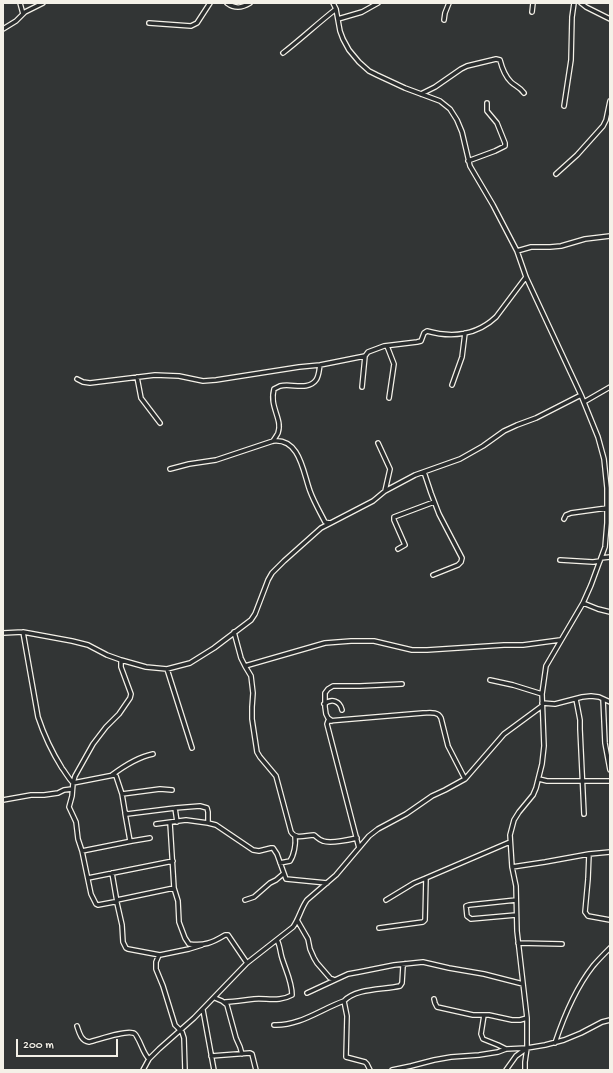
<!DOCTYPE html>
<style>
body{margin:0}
#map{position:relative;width:613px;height:1073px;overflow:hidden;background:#323535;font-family:"Gochi Hand",sans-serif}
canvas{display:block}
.frame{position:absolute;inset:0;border:4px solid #f4f1e8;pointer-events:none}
.scale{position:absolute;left:16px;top:1039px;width:102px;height:18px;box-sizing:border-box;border:2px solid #f4f1e8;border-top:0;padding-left:5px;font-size:12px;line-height:14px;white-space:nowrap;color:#f4f1e8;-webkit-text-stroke:3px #2a2d2e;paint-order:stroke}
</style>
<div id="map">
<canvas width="613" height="1073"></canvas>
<div class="frame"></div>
<div class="scale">200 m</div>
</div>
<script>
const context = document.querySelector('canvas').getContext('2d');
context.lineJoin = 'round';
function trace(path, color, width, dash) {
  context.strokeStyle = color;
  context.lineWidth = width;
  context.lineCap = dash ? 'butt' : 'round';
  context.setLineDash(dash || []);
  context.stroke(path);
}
const street = new Path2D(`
 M 20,3 L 23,14
 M 227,3 C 235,9 242,8 250,3
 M 333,3 L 336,9 L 340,31 L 343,39 L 349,50 L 359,62 L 369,71 L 377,75 L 405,88 L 440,101 L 450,109 L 457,120 L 462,132 L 470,166 L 493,205 L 517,251 L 526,277 L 581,395 L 598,437 L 604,459 L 607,488 L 607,523 L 605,547 L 591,585 L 583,603 L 546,666 L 542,694 L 544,746 L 542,764 L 536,788 L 533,795 L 519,812 L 514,820 L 510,835 L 512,867 L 516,886 L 517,931 L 527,1018 L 527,1048 L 525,1062 L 525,1070
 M 581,3 L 586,7 L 610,19
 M 532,12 L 533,3
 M 338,19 L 362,12 L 378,3
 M 444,20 L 445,13 L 449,3
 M 149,23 L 191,26 L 197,23 L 210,3
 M 3,29 L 16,21 L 25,12 L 43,3
 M 283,53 C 301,39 318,23 336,9
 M 421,94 L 435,87 L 461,69 L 467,66 L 496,59 L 500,60 C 502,68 505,76 511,82 C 515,86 520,87 524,93
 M 564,106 L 571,60 L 572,17 L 574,3
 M 468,161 L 495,151 L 505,146 L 505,143 L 497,123 L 487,111 L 487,103
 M 556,174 L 577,155 L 603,126 L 606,120 L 610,101
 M 517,251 L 531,247 L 550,247 L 561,246 L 585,239 L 610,236
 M 387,346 L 394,364 L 389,398
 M 137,377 L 141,398 L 160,423
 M 77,379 L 83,382 L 90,383 L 155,375 L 179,376 L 203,381 L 216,380 L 299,367 L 320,365 L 365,356 L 368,352 L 384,346 L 417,342 L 421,341 L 424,333 L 427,331 C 452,338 477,335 496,317 L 526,277
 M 452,385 L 462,357 L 465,333
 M 362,387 L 365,356
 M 584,402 L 610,387
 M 273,441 C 275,438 277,435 278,433 C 283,419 269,407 274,389 C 276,388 278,387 280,386 C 291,383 308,391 316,380 C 319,376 319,370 320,365
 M 378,443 L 390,469 L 385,491
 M 170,469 L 189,464 L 216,460 L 273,441 C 300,438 303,472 310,491 C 314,502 320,512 325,522 L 329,523
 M 424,472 L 431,493 L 439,514 L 462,558 L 461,562 L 458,565 L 433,575
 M 564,519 L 566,515 L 571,513 L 607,508
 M 398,549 L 405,545 L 394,520 L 394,517 L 434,502
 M 601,558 L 610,557
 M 560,560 L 593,562 L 600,561
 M 583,603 L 598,609 L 610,612
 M 23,632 L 38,717 C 44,735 52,752 62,768 C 66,773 68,778 73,783 L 114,775 L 116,776 L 122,794 L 125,812 L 127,814 L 175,808 L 200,806 L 207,808 L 208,812 L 208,823
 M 234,632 L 241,658 L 245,666 L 251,676 L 253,693 L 252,707 L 252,719 L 257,752 L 260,757 L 276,776 L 291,832 C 296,840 306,835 314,835 C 317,837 319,840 323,841 C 331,844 348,840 357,838
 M 3,633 L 23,632 L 72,641 L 88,645 L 107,655 L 121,660 L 146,667 L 167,669 L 190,663 L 214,648 L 251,620 L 255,614 L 268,580 L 272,573 L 284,561 L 321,528 L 373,501 L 385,491 L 415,475 L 460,459 L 483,446 L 504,431 L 517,425 L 536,418 L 581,395
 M 121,660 L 121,667 L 131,694 L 130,698 L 119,714 L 106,727 L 93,744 L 75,776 L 73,783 L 72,796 L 69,807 L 76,822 L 78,839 L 82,851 L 91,894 L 96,904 L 98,905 L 114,902 L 117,903 L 122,925 L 123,942 L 126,948 L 128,949 L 160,955 L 189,949 L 202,945
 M 245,666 L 325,643 L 351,641 L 374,641 L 412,650 L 427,650 L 504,645 L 523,645 L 560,640
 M 167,669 L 192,748
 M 490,680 L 513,685 L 542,694
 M 576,699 L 580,720 L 580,729 L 584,814
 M 603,699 L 605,743 L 610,770
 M 542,703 L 555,704 L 582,697 L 591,696 L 599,697 L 610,702
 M 324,704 C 332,698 340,701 342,710
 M 332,721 L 328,718 L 326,714 L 325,707 L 325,693 L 328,689 L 333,686 L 360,686 L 402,684
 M 112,775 C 124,766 138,757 153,754
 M 539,779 L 547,781 L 610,781
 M 122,794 L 160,789 L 172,790
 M 3,800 L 31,795 L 44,795 L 58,793 L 64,790 L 72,789
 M 175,808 L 177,822
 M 125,813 L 130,841
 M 170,823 L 174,888 L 178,901 L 179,922 L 185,938 L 189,944 C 204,946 212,943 225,935 L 228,935 L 247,963
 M 156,824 L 186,820 L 208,823 L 216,825 L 253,850 L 259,851 L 271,848 L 273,848 L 277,854 L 286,879 L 327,883
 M 359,848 L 327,724 L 328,721 L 423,713 C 429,713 438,711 441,718 L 448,746 L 465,779
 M 82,851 L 132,841 L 150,838
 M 589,854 L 588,879 L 585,912 L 588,916 L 610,920
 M 280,863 L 290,861 C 294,855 296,844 295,837
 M 512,867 L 545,862 L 589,854 L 610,852
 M 112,873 L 117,902
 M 88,878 L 173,861
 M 117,900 L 174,888
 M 245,900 L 254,897 L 270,883 L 276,880 L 283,874
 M 386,900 L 414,883 L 426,878 L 510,842
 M 516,900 L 469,905 L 466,906 L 467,916 L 471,919 L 516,915
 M 297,920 L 308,939 L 310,949 L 314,958 L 317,963 L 330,978 L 335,980 L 348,974 L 359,972 L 394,965 L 423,962 L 449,968 L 484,974 L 523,984
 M 379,928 L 423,922 L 425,920 L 426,878
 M 518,943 L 562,944
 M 159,955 L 156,962 L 156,969 L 163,986 L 175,1025 L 182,1032 L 184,1038 L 185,1070
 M 307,993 L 335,980
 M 215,998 L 222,1001 L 227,1005 L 236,1038 L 240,1047 L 242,1054
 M 434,999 L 435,1003 L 437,1007 L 473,1015 L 489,1015 L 512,1020 L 520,1020 L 527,1018
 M 225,1002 C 235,1002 244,1000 254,999 C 267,998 280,1002 292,995 C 292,982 286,971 282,958 C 280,952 280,945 277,940
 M 203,1010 L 214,1070
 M 484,1015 L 481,1034 L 483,1039 L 498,1045 L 506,1049
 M 274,1025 C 300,1026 321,1009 344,1001
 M 77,1026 C 79,1032 81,1041 89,1042 C 98,1040 125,1030 133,1033 C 135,1033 136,1035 137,1037 C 142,1045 143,1053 149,1059
 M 555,1043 C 564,1016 575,989 593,966 C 598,960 604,954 610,948
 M 211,1056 L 250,1053 L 252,1054 L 256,1070
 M 143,1070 L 149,1059 L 159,1049 L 194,1018 L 247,963 L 293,927 C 299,919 301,908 307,900 L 336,875 L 369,836 L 378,829 L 406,814 L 432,796 L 445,790 L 465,779 L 504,734 L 542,706
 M 370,1070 L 367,1064 L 365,1062 L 346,1057 L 347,1016 L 344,1001 C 356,988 383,990 400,986 L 402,983 L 403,966 L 405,964
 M 392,1070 L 411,1066 L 434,1060 L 451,1057 L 479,1055 L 498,1052 L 506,1049 L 527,1048 L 545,1045 L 564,1040 L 581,1033 L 602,1022 L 610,1020
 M 506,1070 L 516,1056 L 527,1048`);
trace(street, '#f4f1e8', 6);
trace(street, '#2a2d2e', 3.5);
</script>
